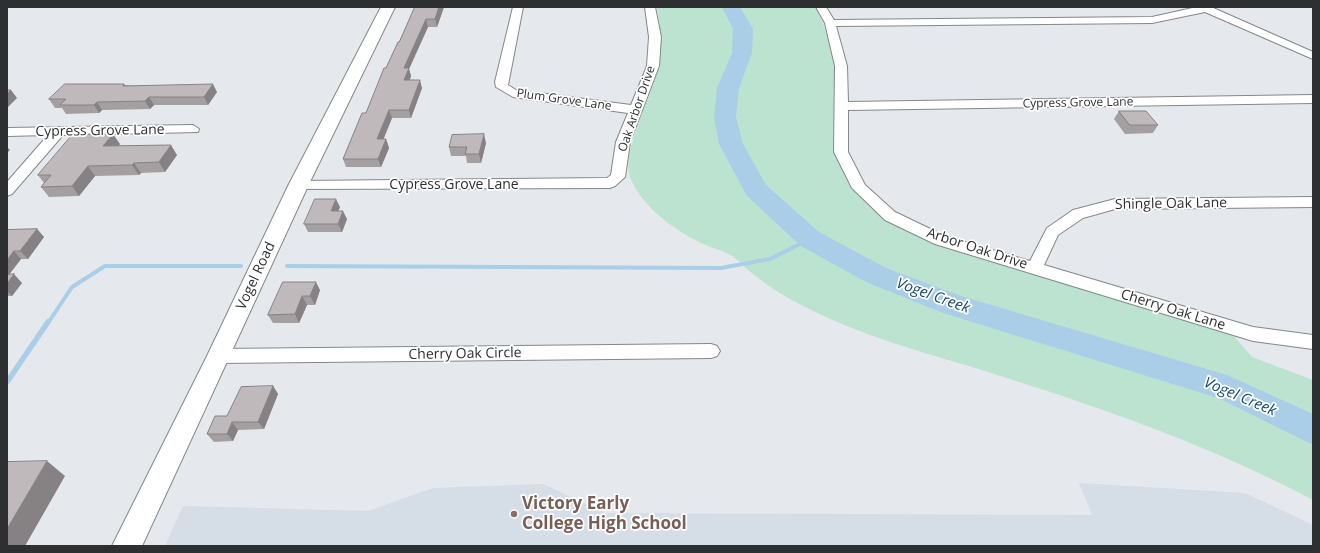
<!DOCTYPE html>
<style>
body{margin:0}
#map{position:relative;width:1320px;height:553px;overflow:hidden;background:#e5e8ed;font-family:"Open Sans",sans-serif}
canvas{display:block}
.frame{position:absolute;inset:0;border:8px solid #2e2f30;pointer-events:none}
</style>
<div id="map">
<canvas width="1320" height="553"></canvas>
<div class="frame"></div>
</div>
<script>
const context = document.querySelector('canvas').getContext('2d');
context.lineJoin = 'round';
function fillPath(path, color) {
  context.fillStyle = color;
  context.fill(path, 'evenodd');
}
function trace(path, color, width, dash) {
  context.strokeStyle = color;
  context.lineWidth = width;
  context.lineCap = dash ? 'butt' : 'round';
  context.setLineDash(dash || []);
  context.stroke(path);
}
function label(font, color, halo, rows, align = 'center') {
  context.font = font + ' "Open Sans",sans-serif';
  context.lineWidth = 3.5;
  context.setLineDash([]);
  context.textBaseline = 'middle';
  context.strokeStyle = halo;
  context.fillStyle = color;
  for (const [text, x, y, turn = 0] of rows) {
    context.save();
    context.translate(x, y);
    context.rotate((+turn || 0) * Math.PI / 180);
    context.textAlign = isNaN(turn) ? turn : align;
    if (halo) context.strokeText(text, 0, 0);
    context.fillText(text, 0, 0);
    context.restore();
  }
}
fillPath(new Path2D(`
 M 1079,483 L 1245,493 L 1313,525 L 1313,546 L 165,546 L 183,506 L 368,511 L 433,488 L 543,484 L 606,513 L 1092,515 Z`), '#d5dde7');
fillPath(new Path2D(`
 M 657,7 L 816,7 C 826,29 834,51 836,75 C 840,102 837,130 838,158 L 845,176 L 851,185 L 900,227 L 940,245 L 1233,335 L 1252,357 L 1313,380 L 1313,500 C 1217,449 1114,412 1010,379 C 943,357 873,341 809,309 C 791,300 773,290 757,277 C 748,271 741,262 732,256 C 723,250 711,248 701,243 C 673,229 642,207 630,177 C 621,154 652,94 658,68 C 662,48 661,27 657,7 Z`), '#bbe3d0');
trace(new Path2D(`
 M 287,266 L 721,268 L 770,259 L 810,239
 M 48,323 L 72,287 L 105,266 L 241,266`), '#abcee8', 4);
trace(new Path2D(`
 M 7,382 L 48,322`), '#abcee8', 5.5);
fillPath(new Path2D(`
 M 722,7 L 740,7 L 753,29 L 752,53 L 739,88 L 736,117 L 743,144 L 766,185 L 819,232 L 886,268 L 961,296 L 1227,375 L 1313,414 L 1313,445 L 1218,398 L 943,313 L 866,282 L 801,246 L 747,196 L 719,144 L 714,117 L 717,88 L 732,53 L 733,29 Z`), '#abcee8');
const street = new Path2D(`
 M 513,7 L 523,7 L 508,85 L 516,90 L 631,105 L 647,66 L 649,37 L 645,7 L 655,7 L 661,37 L 659,66 L 630,142 L 625,177 L 615,186 L 610,188 L 293,189 L 291,186 L 293,183 L 298,181 L 607,178 L 611,175 L 616,142 L 628,113 L 513,97 L 496,87 L 495,82 Z
 M 816,7 L 826,7 L 834,20 L 1152,17 L 1197,7 L 1211,7 L 1313,52 L 1313,59 L 1205,12 L 1152,23 L 836,26 L 847,66 L 848,102 L 1313,95 L 1313,103 L 848,110 L 848,152 L 865,185 L 895,212 L 945,236 L 1030,261 L 1047,228 L 1073,210 L 1115,199 L 1313,197 L 1313,207 L 1115,209 L 1083,218 L 1058,235 L 1044,265 L 1253,327 L 1313,335 L 1313,349 L 1253,341 L 935,244 L 885,220 L 852,188 L 834,152 L 835,66 L 825,23 Z
 M 193,125 L 199,129 L 198,132 L 63,135 L 12,194 L 7,196 L 7,182 L 48,135 L 7,136 L 7,128 Z
 M 711,344 L 717,346 L 720,351 L 717,356 L 711,358 L 219,363 L 213,361 L 210,356 L 213,351 L 219,349 Z`);
const secondary = new Path2D(`
 M 381,7 L 395,7 L 308,186 L 142,546 L 112,546 L 207,356 L 288,186 Z`);
trace(street, '#84878b', 2);
trace(secondary, '#84878b', 2);
fillPath(street, '#fff');
fillPath(secondary, '#fff');
fillPath(new Path2D(`
 M 415,7 L 444,7 L 437,27 L 428,27 L 409,69 L 411,76 L 410,80 L 422,88 L 411,118 L 392,118 L 383,139 L 386,139 L 389,148 L 381,167 L 346,167 L 343,159 L 366,113 L 386,68 L 399,42 Z
 M 124,84 L 125,85 L 217,92 L 208,105 L 154,105 L 150,109 L 102,110 L 99,113 L 66,114 L 62,108 L 55,108 L 49,99 Z
 M 1119,111 L 1158,125 L 1153,133 L 1125,134 L 1114,119 Z
 M 486,143 L 481,163 L 467,163 L 466,156 L 451,156 L 449,147 Z
 M 120,144 L 118,146 L 177,155 L 165,172 L 141,173 L 139,175 L 95,176 L 79,196 L 49,197 L 41,187 L 44,183 L 38,175 Z
 M 340,207 L 338,211 L 347,219 L 342,232 L 308,232 L 304,224 Z
 M 37,229 L 44,237 L 28,259 L 21,259 L 9,275 L 22,283 L 12,296 L 7,296 L 7,230 Z
 M 283,282 L 320,290 L 315,305 L 307,305 L 299,323 L 273,323 L 268,315 Z
 M 273,386 L 278,394 L 264,429 L 238,430 L 233,441 L 214,442 L 207,434 L 227,416 Z`), '#a49fa1');
fillPath(new Path2D(`
 M 439,7 L 444,7 L 437,27 L 435,19 Z
 M 426,19 L 428,27 L 409,69 L 411,76 L 406,88 L 404,80 L 404,68 Z
 M 420,80 L 422,88 L 411,118 L 409,110 Z
 M 213,84 L 217,92 L 208,105 L 204,97 Z
 M 11,90 L 17,98 L 7,108 L 7,94 Z
 M 149,97 L 154,105 L 150,109 L 145,101 Z
 M 97,102 L 102,110 L 99,113 L 94,105 Z
 M 389,110 L 392,118 L 380,148 L 377,139 Z
 M 113,134 L 120,144 L 110,156 L 103,146 Z
 M 484,134 L 486,143 L 481,163 L 479,154 Z
 M 386,139 L 389,148 L 381,167 L 378,159 Z
 M 171,145 L 177,155 L 165,172 L 159,162 Z
 M 7,147 L 10,150 L 7,153 Z
 M 134,163 L 141,173 L 139,175 L 132,165 Z
 M 88,166 L 95,176 L 79,196 L 72,186 Z
 M 336,199 L 340,207 L 335,219 L 331,211 Z
 M 343,211 L 347,219 L 342,232 L 338,224 Z
 M 37,229 L 44,237 L 28,259 L 20,251 Z
 M 14,251 L 21,259 L 7,277 L 7,260 Z
 M 14,274 L 22,283 L 12,296 L 7,291 L 7,284 Z
 M 316,282 L 320,290 L 315,305 L 310,296 Z
 M 302,296 L 307,305 L 299,323 L 295,314 Z
 M 273,386 L 278,394 L 264,429 L 258,422 Z
 M 232,422 L 238,430 L 233,441 L 227,434 Z
 M 47,461 L 65,476 L 25,546 L 7,546 L 7,529 Z`), '#868283');
const building = new Path2D(`
 M 415,7 L 439,7 L 435,19 L 426,19 L 404,68 L 409,68 L 404,80 L 420,80 L 409,110 L 389,110 L 377,139 L 386,139 L 378,159 L 343,159 L 362,113 L 366,113 L 384,68 L 386,68 L 398,42 L 399,42 Z
 M 65,84 L 124,84 L 123,86 L 213,84 L 204,97 L 149,97 L 145,101 L 97,102 L 94,105 L 60,105 L 66,99 L 49,99 Z
 M 7,90 L 11,90 L 7,94 Z
 M 1119,111 L 1146,111 L 1158,125 L 1130,125 Z
 M 73,134 L 113,134 L 103,146 L 171,145 L 159,162 L 134,163 L 132,165 L 88,166 L 72,186 L 41,187 L 51,175 L 38,175 Z
 M 484,134 L 479,154 L 465,154 L 467,147 L 449,147 L 452,135 Z
 M 315,199 L 336,199 L 331,211 L 343,211 L 338,224 L 304,224 Z
 M 37,229 L 20,251 L 14,251 L 7,260 L 7,230 Z
 M 14,274 L 7,284 L 7,275 Z
 M 283,282 L 316,282 L 310,296 L 302,296 L 295,314 L 268,315 Z
 M 273,386 L 258,422 L 232,422 L 227,434 L 207,434 L 215,416 L 227,416 L 241,387 Z
 M 47,461 L 7,529 L 7,462 Z`);
fillPath(building, '#bfb9bb');
trace(building, '#868283', 1);
for (const [x, y, r, color] of [
 [514,514,4,"#8d6e63"]
]) {
  const dot = new Path2D();
  dot.arc(x, y, r, 0, 2 * Math.PI);
  context.fillStyle = color;
  context.fill(dot);
  trace(dot, '#fff', 1.5);
}
label('12px', '#2e2f30', '#fff', [
 ["Plum Grove Lane",564,100,8],
 ["Cypress Grove Lane",1078,103,-1],
 ["Oak Arbor Drive",637,109,-71]
]);
label('14px', '#2e2f30', '#fff', [
 ["Cypress Grove Lane",100,131,-1],
 ["Cypress Grove Lane",454,185],
 ["Shingle Oak Lane",1171,204,-1],
 ["Arbor Oak Drive",977,249,18],
 ["Vogel Road",256,276,-65],
 ["Cherry Oak Lane",1173,310,17],
 ["Cherry Oak Circle",465,354,-1]
]);
label('italic 15px', '#114a6d', '#fff', [
 ["Vogel Creek",933,296,20],
 ["Vogel Creek",1240,397,23]
]);
label('bold 17px', '#785e54', '#fff', [
 ["Victory Early",522,504],
 ["College High School",522,524]
], 'left');
</script>
